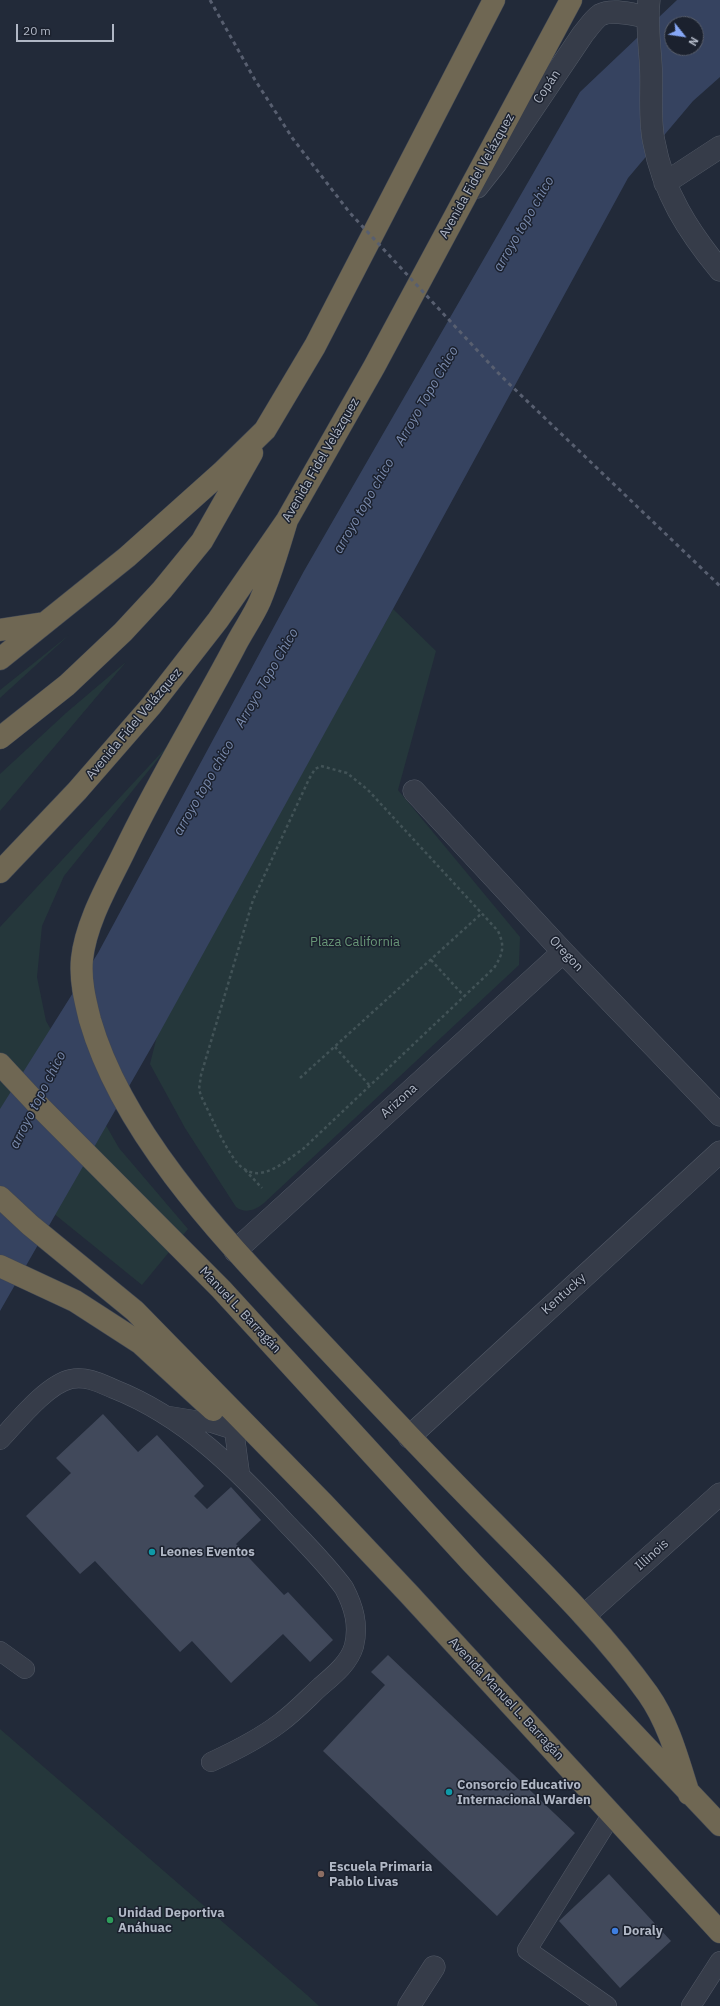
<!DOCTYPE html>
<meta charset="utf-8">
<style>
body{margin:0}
#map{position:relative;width:720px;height:2006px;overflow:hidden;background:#222a39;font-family:"IBM Plex Sans",sans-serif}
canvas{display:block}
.north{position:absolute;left:664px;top:16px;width:40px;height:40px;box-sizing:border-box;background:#1b212e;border:1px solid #575d6a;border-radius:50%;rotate:120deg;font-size:11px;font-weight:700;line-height:16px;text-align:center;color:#b0b7c5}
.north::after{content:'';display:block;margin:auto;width:14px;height:18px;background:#86a7f5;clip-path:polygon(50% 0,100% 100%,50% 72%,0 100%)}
.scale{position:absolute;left:16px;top:24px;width:98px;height:18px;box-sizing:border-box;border:2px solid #b0b7c5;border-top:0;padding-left:5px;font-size:12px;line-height:14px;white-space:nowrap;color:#b0b7c5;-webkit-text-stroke:3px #1b212e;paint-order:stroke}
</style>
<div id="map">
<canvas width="720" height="2006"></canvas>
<div class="north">N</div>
<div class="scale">20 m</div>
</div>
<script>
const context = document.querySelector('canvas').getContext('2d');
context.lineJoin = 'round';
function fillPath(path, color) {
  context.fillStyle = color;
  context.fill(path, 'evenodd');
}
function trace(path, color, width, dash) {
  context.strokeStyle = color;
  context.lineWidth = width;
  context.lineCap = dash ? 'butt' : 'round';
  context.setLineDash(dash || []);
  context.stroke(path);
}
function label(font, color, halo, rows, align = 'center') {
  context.font = font + ' "IBM Plex Sans",sans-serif';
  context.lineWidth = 3;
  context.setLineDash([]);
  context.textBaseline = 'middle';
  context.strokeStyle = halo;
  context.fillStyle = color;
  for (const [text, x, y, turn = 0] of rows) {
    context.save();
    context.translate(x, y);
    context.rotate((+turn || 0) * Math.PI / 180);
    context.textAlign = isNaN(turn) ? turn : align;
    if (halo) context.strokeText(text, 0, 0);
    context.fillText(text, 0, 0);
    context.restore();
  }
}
fillPath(new Path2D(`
 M 393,609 L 436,651 L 398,790 L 520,937 L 519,965 L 264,1203 C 256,1210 245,1214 236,1207 L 185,1128 L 150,1064 L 159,1028 Z
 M 69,635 L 0,698 L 0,690 Z
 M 126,662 L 0,811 L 0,774 L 66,713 Z
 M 174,739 L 64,876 L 42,926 L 37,977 L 46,1021 L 119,1148 L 188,1229 L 142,1285 L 0,1170 L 0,927 Z
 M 0,1729 L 307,1995 L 319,2006 L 0,2006 Z`), '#25373b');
fillPath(new Path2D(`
 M 677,0 L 720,0 L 720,77 L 693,101 L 628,178 L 393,609 L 155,1041 L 0,1311 L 0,1109 L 98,953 L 304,571 L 580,92 ZM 672,24 L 696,24 L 696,48 L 672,48 Z`), '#364360');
fillPath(new Path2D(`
 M 103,1414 L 138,1452 L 157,1435 L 204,1486 L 194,1496 L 207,1509 L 231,1487 L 261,1520 L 236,1544 L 284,1595 L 288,1592 L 333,1640 L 310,1662 L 283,1634 L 231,1683 L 192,1641 L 180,1652 L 95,1561 L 80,1574 L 26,1516 L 71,1473 L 56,1458 Z
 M 388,1655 L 575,1833 L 497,1916 L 323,1751 L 385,1685 L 371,1672 Z
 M 609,1874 L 671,1941 L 620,1988 L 559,1921 Z`), '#41495b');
const lane = new Path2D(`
 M 169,1416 L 212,1423 L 234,1430 L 240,1474
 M 0,1440 C 17,1422 47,1384 71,1379 C 87,1376 100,1383 114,1389 C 185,1417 237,1470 287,1524 C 307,1545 327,1565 344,1588 C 354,1607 359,1625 354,1646 C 349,1663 334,1675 321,1686 C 308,1698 295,1712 280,1723 C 259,1739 235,1751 211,1762
 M 0,1651 L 25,1669
 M 607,2006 L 527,1950 L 612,1814
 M 691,2006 L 720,1961`);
const street = new Path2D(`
 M 649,0 C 646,23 650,46 651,69 C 652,92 649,120 654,142 C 663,192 688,231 720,270
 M 665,183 L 720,147
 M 477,187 L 496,163 L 583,34 C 588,28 594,19 600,15 C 613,8 634,15 647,17
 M 414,791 L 563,952 L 720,1115
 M 235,1251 L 563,952
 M 409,1437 L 720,1152
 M 584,1616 L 720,1494
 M 409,2006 L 434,1967`);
const highway = new Path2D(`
 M 287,520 C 279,547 271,574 260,601 C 253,617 242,632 234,648 C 198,716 157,782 124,852 C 108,885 86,922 82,959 C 80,980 85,1000 90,1020 C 124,1138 229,1244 311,1332 C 371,1396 431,1460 493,1522 C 547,1577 603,1631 648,1694 C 669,1724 678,1760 689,1794
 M 0,630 L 44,623
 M 0,659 L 127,557 L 222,472 L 265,430 L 315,346 L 494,0
 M 0,738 L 67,685 L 123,632 L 162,590 L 202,541 L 252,453
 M 0,872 L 77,791 L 151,706 L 218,620 L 287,520 L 374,367 L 571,0
 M 0,1064 L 40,1107 L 221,1289 L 472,1563 L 720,1825
 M 0,1197 L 30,1225 L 135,1311 L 323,1503 L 408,1593 L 720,1932
 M 0,1266 L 75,1301 L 140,1343 L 213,1410`);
trace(lane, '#535a67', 20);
trace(street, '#535a67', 23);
trace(highway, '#404754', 23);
trace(new Path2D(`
 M 321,766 L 347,773 L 368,790 L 498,931 C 505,946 503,954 494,968 L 303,1149 C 291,1157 276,1171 260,1173 C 252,1174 244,1170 238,1164 C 224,1147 211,1116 201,1096 L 199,1089 L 201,1075 L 253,900 L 309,779 L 315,769 Z
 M 431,960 L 464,996
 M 335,1047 L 370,1086
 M 300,1078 L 482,913
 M 245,1170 L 262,1188`), '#425357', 2.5, [3, 3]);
trace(lane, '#363c49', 19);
trace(street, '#363c49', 22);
trace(highway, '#6f6753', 22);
trace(new Path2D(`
 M 210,0 L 255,80 L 293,139 L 350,213 L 501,376 L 720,586`), '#585f70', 3, [4, 4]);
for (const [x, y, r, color] of [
 [152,1552,4,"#0f9aa8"],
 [449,1792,4,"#0f9aa8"],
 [321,1874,4,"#8d6e63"],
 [110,1920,4,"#2e9e5b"],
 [615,1931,4,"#3f7fe0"]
]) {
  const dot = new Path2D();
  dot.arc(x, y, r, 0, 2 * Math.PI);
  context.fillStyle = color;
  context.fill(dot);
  trace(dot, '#1b212e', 1.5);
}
label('13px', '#b0b7c5', '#1b212e', [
 ["Copán",547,87,-56],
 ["Avenida Fidel Velázquez",477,176,-61],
 ["Avenida Fidel Velázquez",321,460,-60],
 ["Avenida Fidel Velázquez",134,724,-50],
 ["Oregon",566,954,47],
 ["Arizona",399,1101,-42],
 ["Kentucky",564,1294,-42],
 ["Manuel L. Barragán",240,1310,47],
 ["Illinois",652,1555,-42],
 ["Avenida Manuel L. Barragán",506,1699,47]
]);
label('13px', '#689677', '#1b212e', [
 ["Plaza California",355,942]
]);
label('bold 13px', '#b0b7c5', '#1b212e', [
 ["Leones Eventos",160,1552],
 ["Consorcio Educativo",457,1785],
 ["Internacional Warden",457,1800],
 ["Escuela Primaria",329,1867],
 ["Pablo Livas",329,1882],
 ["Unidad Deportiva",118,1913],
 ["Anáhuac",118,1928],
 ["Doraly",623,1931]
], 'left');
label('italic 14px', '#798aad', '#1b212e', [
 ["arroyo topo chico",524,224,-60],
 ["Arroyo Topo Chico",427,396,-60],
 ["arroyo topo chico",364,506,-60],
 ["Arroyo Topo Chico",267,678,-60],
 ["arroyo topo chico",204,788,-60],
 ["arroyo topo chico",38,1100,-63]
]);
</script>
